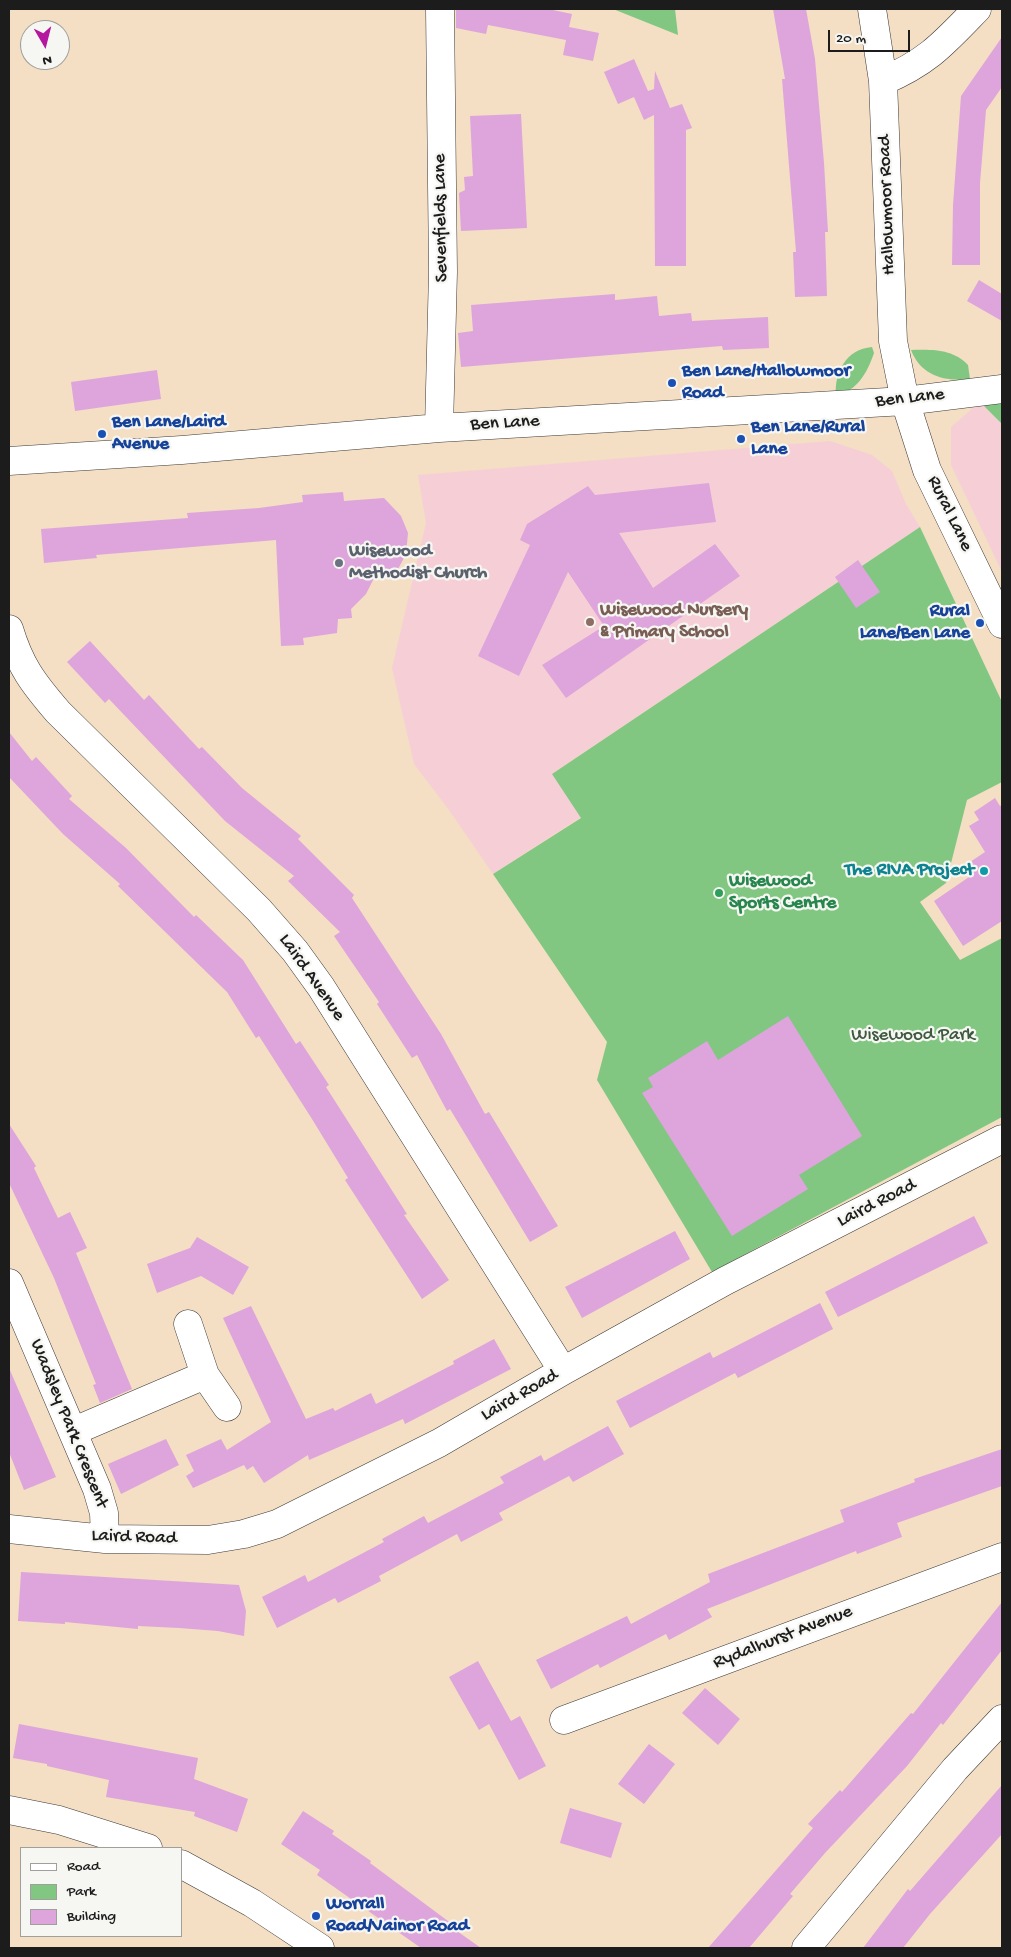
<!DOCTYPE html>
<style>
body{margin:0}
#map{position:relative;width:1011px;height:1957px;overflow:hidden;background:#f4dec4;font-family:"Gochi Hand",sans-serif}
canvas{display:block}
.frame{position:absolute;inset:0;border:10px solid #1c1c1c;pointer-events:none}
.legend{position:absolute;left:20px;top:1847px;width:162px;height:90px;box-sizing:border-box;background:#f6f6f2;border:1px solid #9f9f9c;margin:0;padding:6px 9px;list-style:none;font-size:15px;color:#1c1c1c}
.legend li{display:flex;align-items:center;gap:10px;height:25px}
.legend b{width:25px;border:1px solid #9f9f9c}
.north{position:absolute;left:20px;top:20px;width:50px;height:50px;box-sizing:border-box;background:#f6f6f2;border:1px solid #9f9f9c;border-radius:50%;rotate:172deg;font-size:14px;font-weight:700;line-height:20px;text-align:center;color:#1c1c1c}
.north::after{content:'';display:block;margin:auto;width:18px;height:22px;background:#b5179e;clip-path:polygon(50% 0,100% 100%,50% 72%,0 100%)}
.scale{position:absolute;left:828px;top:30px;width:82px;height:22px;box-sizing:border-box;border:2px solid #1c1c1c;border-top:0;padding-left:6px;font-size:15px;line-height:18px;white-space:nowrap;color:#1c1c1c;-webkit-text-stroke:4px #f6f6f2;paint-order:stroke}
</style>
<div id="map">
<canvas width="1011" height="1957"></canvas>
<div class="frame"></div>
<ul class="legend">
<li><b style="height:6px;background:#fff"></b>Road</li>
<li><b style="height:14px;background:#81c782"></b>Park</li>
<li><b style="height:14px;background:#dda5db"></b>Building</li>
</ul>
<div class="north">N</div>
<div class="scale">20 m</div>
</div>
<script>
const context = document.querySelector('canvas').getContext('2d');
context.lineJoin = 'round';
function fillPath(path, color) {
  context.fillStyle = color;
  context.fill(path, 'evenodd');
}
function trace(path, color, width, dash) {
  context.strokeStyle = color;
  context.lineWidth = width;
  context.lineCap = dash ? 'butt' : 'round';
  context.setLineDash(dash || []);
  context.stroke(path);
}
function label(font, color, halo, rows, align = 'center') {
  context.font = font + ' "Gochi Hand",sans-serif';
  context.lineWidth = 4.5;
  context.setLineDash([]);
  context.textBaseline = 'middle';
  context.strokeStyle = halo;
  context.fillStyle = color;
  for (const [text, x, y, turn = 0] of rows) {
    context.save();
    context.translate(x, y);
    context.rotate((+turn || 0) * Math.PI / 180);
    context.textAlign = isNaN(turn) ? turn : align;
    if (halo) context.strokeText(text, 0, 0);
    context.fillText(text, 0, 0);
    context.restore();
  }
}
fillPath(new Path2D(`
 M 980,402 L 1002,424 L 1002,572 L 951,465 L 951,427 Z
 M 830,441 L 872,455 L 892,471 L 906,504 L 920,527 L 553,773 L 581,817 L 493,874 L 449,810 L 414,764 L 392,668 L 426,523 L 418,475 Z`), '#f6cfd6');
fillPath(new Path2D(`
 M 613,9 L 675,9 L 678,35 Z
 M 872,347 L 874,353 C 867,373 858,390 836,396 C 834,373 846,349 872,347 Z
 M 911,350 C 931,349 954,349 968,365 L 970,379 C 945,382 921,376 911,350 Z
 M 1002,399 L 1002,424 L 980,402 Z
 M 920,527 L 1002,702 L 1002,782 L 967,800 L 946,883 L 920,902 L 960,960 L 1002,938 L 1002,1117 L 712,1272 L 597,1080 L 607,1042 L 493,874 L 581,818 L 552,774 Z`), '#81c782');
fillPath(new Path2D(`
 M 456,9 L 548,9 L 572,14 L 569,27 L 599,33 L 593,61 L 563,55 L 566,40 L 488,25 L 486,34 L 456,28 Z
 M 773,9 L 806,9 L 815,59 L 824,163 L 828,232 L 825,232 L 827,296 L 795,297 L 793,252 L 796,252 L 782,79 L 785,79 Z
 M 1002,37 L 1002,87 L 986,110 L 980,183 L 980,265 L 952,265 L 953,205 L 961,96 Z
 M 634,59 L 648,91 L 654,89 L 655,71 L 670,108 L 682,104 L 692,128 L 686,130 L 686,266 L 655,266 L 654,115 L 644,120 L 634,97 L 618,104 L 604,72 Z
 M 521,114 L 527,228 L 461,231 L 459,193 L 465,190 L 464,177 L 473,176 L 470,116 Z
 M 979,280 L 1002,294 L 1002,321 L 967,301 Z
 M 615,294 L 615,300 L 657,296 L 659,316 L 691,313 L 692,321 L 768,317 L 769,348 L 723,350 L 722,346 L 461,367 L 458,333 L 473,331 L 471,305 Z
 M 157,370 L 161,399 L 75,411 L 71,382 Z
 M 709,483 L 716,522 L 619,533 L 653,588 L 715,544 L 740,576 L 566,698 L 542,665 L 604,626 L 568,572 L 519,676 L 478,656 L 530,545 L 520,540 L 527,524 L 588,486 L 595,495 Z
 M 343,492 L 344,501 L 384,498 L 401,516 L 408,533 L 406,554 L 397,571 L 373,580 L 366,594 L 351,609 L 352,618 L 338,619 L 337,633 L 303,638 L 304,645 L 281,646 L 276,540 L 96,555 L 97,558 L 44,563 L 41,529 L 188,518 L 187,513 L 259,508 L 303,502 L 302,495 Z
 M 858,560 L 880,592 L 856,608 L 835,577 Z
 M 90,641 L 144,700 L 149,695 L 199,749 L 202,747 L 242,788 L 301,836 L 298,839 L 354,895 L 352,898 L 441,1034 L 485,1114 L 489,1112 L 558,1226 L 530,1242 L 450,1109 L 447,1111 L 417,1055 L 412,1058 L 377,1004 L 379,1002 L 334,936 L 340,932 L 288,881 L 294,876 L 225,821 L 109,699 L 105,703 L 67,662 Z
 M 9,732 L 32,761 L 36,757 L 72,796 L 69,799 L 126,848 L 194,917 L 196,915 L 243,960 L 296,1044 L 300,1041 L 329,1085 L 326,1087 L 407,1214 L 404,1215 L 449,1280 L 422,1299 L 345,1180 L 348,1178 L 312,1119 L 259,1036 L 256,1038 L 227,992 L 118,886 L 120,884 L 63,834 L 9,777 Z
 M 995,798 L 1000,806 L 1002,805 L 1002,921 L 963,946 L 934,901 L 969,877 L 964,866 L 985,852 L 969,826 L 979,820 L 974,812 Z
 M 788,1016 L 862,1136 L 799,1175 L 808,1189 L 732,1236 L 642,1093 L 653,1087 L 648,1078 L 707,1041 L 718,1060 Z
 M 9,1124 L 36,1166 L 34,1168 L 58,1218 L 70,1212 L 87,1248 L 76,1253 L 132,1389 L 100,1403 L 93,1385 L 96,1384 L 54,1278 L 9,1183 Z
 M 974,1216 L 988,1243 L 838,1317 L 825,1292 Z
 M 675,1231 L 690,1259 L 582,1318 L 565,1287 Z
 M 197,1237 L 249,1267 L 233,1295 L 201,1276 L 157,1293 L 147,1264 L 190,1248 Z
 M 820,1303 L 833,1329 L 738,1378 L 735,1373 L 630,1428 L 616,1401 L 710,1352 L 713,1358 Z
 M 251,1306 L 306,1419 L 333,1408 L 335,1411 L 371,1393 L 376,1404 L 454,1364 L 453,1361 L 494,1339 L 511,1369 L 405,1424 L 403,1419 L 309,1460 L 308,1455 L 264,1483 L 253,1466 L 247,1470 L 244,1465 L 193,1488 L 186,1476 L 194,1471 L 186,1455 L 221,1439 L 227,1450 L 271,1422 L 223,1318 Z
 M 9,1368 L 56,1477 L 24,1490 L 9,1452 Z
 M 608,1426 L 624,1454 L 573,1482 L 569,1476 L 499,1513 L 503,1520 L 461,1542 L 457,1534 L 379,1576 L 381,1581 L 338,1603 L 335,1598 L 277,1628 L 262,1597 L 305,1575 L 308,1582 L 384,1542 L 382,1539 L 424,1516 L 428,1523 L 504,1483 L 500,1477 L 541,1455 L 544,1461 Z
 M 166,1439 L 179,1465 L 121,1494 L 108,1464 Z
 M 1002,1449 L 1002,1486 L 897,1523 L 902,1537 L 857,1554 L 856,1551 L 707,1609 L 712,1617 L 669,1640 L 666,1634 L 600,1668 L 598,1664 L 551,1689 L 536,1660 L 627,1616 L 631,1624 L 710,1582 L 708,1574 L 844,1522 L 840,1510 L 915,1482 L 914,1479 Z
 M 21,1572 L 239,1585 L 246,1611 L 244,1636 L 218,1631 L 179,1628 L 138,1626 L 138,1629 L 65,1622 L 65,1624 L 18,1621 Z
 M 1002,1602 L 1002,1650 L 943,1725 L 941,1723 L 907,1766 L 825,1853 L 790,1894 L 793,1896 L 749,1948 L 708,1948 L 813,1828 L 808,1824 L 840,1790 L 842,1792 L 911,1713 L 913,1714 Z
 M 478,1661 L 511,1721 L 520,1716 L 546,1766 L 519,1780 L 489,1724 L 479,1730 L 449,1677 Z
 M 705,1688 L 740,1719 L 718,1745 L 682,1713 Z
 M 19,1724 L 198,1758 L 194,1779 L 248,1799 L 237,1832 L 194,1816 L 195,1812 L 106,1797 L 109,1780 L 47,1766 L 47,1764 L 13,1758 Z
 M 649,1744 L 675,1764 L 644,1804 L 618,1784 Z
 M 1002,1785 L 1002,1834 L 930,1914 L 903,1948 L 863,1948 L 908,1889 L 910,1891 Z
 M 570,1808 L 622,1823 L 611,1858 L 560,1843 Z
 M 303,1811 L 334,1831 L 332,1834 L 371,1861 L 370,1863 L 456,1927 L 454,1929 L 481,1948 L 421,1948 L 317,1875 L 320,1870 L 281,1844 Z`), '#dda5db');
const minor = new Path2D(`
 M 872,9 L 883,81 L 893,341 L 905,401 L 927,470 L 1002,624
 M 883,81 C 928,62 944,43 977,9
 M 439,428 L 443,272 L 440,9
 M 9,461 L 182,450 L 439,428 L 905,401 L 1002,389
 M 9,629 C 20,666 33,683 58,712 L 259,910 L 295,951 L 321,987 L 563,1371
 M 9,1283 L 97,1489 L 104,1513 L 105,1539
 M 188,1324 L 205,1375 L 227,1407
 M 74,1431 L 205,1375
 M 9,1529 L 105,1539 L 208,1540 L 244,1534 L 277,1524 L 439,1443 L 563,1371 L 725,1281 L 1002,1139
 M 564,1720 L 1002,1557
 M 9,1810 L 59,1820 L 148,1848
 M 181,1864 L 252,1903 L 320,1948
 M 806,1948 L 955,1769 L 1002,1719`);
trace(minor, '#3c3935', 29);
trace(minor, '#fff', 28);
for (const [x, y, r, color] of [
 [672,383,5,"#1a4fb4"],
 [102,434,5,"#1a4fb4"],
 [741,439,5,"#1a4fb4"],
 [339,563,5,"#6b7280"],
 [590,622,5,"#8d6e63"],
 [980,623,5,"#1a4fb4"],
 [984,871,5,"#0f9aa8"],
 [719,893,5,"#2e9e5b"],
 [316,1916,5,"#1a4fb4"]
]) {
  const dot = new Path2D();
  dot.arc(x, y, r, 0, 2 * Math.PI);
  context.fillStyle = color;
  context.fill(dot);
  trace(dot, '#f6f6f2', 2);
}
label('19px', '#1c1c1c', '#f6f6f2', [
 ["Hallowmoor Road",888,205,-92],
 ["Sevenfields Lane",442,218,-91],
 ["Ben Lane",910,399,-6],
 ["Ben Lane",505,424,-3],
 ["Rural Lane",949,514,64],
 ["Laird Avenue",311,978,55],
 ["Laird Road",877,1204,-27],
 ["Laird Road",520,1396,-30],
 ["Wadsley Park Crescent",68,1424,68],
 ["Laird Road",134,1538,2],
 ["Rydalhurst Avenue",783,1638,-21]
]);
label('bold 19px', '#164399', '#f6f6f2', [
 ["Ben Lane/Hallowmoor",682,372],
 ["Road",682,394],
 ["Ben Lane/Laird",112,423],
 ["Avenue",112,445],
 ["Ben Lane/Rural",751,428],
 ["Lane",751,450],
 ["Rural",970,612,"right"],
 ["Lane/Ben Lane",970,634,"right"],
 ["Worrall",326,1905],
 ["Road/Vainor Road",326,1927]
], 'left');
label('bold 19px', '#5b616d', '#f6f6f2', [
 ["Wisewood",349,552],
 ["Methodist Church",349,574]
], 'left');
label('bold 19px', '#785e54', '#f6f6f2', [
 ["Wisewood Nursery",600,611],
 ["& Primary School",600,633]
], 'left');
label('bold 19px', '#0d838f', '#f6f6f2', [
 ["The RIVA Project",974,871]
], 'right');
label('bold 19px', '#27864d', '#f6f6f2', [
 ["Wisewood",729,882],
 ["Sports Centre",729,904]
], 'left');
label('19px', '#3f5840', '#f6f6f2', [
 ["Wisewood Park",913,1036]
]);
</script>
